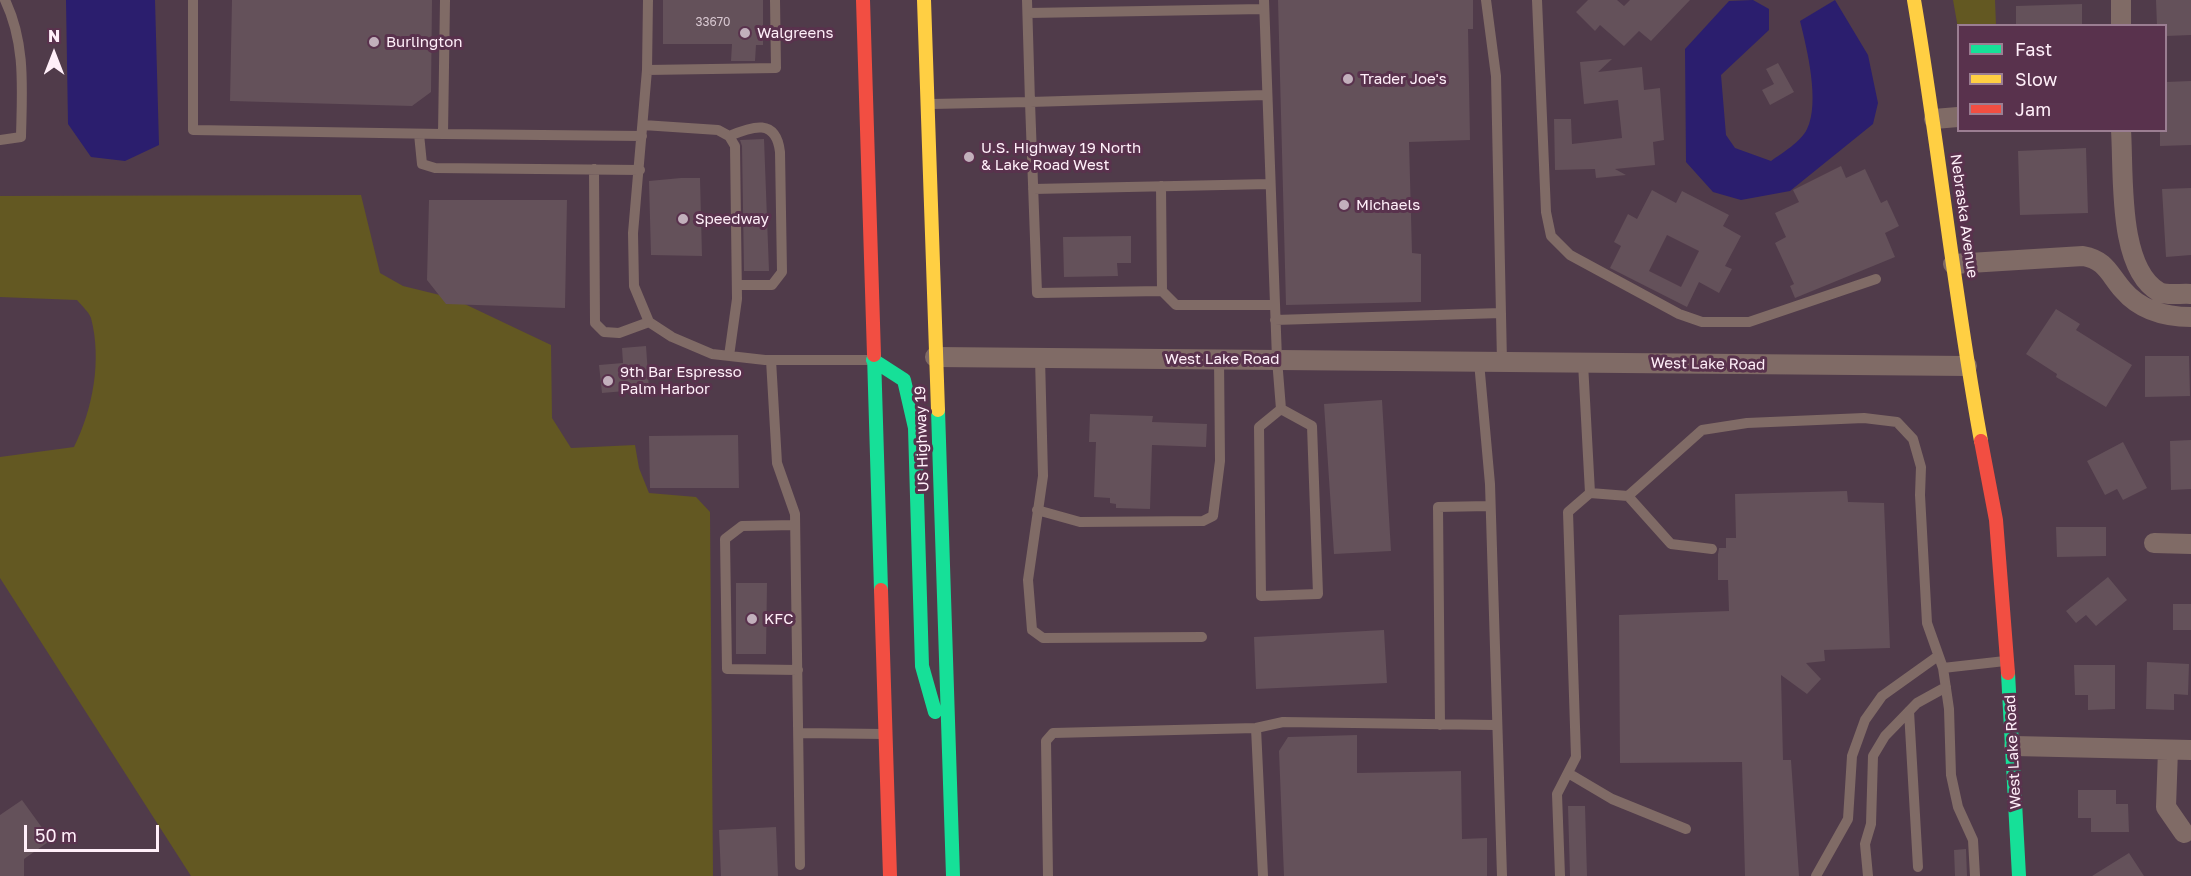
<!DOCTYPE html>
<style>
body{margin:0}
#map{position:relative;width:2191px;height:876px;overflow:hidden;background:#503b4a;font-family:"Golos Text",sans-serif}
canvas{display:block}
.legend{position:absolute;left:1957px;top:24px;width:210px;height:108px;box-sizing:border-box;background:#59324d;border:2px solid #9b7e92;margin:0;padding:8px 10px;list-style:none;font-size:18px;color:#ffeff9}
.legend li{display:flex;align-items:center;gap:12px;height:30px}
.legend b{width:30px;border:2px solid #9b7e92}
.north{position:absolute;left:24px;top:24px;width:60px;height:60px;-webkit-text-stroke:4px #59324d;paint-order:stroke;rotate:0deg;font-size:16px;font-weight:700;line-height:24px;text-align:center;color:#ffeff9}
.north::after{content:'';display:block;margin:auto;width:21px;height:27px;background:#ffeff9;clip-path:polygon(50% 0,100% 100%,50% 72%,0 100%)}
.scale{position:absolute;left:24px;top:825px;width:135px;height:27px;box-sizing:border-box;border:3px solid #ffeff9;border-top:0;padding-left:8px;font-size:18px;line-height:21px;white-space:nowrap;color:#ffeff9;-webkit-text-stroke:4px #59324d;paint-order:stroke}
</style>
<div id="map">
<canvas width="2191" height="876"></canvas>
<ul class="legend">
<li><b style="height:8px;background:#16e098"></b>Fast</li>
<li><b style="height:8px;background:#ffcf43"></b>Slow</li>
<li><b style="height:8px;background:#f24e42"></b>Jam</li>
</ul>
<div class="north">N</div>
<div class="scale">50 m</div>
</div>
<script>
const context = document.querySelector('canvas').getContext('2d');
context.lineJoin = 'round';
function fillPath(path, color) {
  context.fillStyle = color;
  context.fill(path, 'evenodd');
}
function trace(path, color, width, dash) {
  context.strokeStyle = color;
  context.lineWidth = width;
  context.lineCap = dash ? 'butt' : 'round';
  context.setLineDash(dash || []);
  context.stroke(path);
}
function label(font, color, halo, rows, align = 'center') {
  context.font = font + ' "Golos Text",sans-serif';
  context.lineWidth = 6;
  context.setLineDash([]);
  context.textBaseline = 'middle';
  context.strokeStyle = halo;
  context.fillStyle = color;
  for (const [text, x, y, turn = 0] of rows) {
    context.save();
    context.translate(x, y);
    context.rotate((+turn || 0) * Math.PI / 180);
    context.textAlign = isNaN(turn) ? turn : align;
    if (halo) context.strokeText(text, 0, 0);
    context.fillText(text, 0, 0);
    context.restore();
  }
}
fillPath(new Path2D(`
 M 1953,0 L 1995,0 L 1996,25 L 1958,26 L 1958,28 Z
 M 361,195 L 380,273 L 403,286 L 452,298 L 551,345 L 552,418 L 571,448 L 635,445 L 639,468 L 649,493 L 696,497 L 710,512 L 713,876 L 191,876 L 0,578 L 0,457 L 74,447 C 93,409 102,360 91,318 C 89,312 81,305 77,300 L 0,297 L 0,196 Z`), '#635822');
fillPath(new Path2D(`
 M 66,0 L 155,0 L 159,145 L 125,161 L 91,157 L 68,124 Z
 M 1753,0 L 1769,9 L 1769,30 L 1721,75 L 1726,135 L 1735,148 L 1771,161 C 1782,153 1801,142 1807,129 C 1820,102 1807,49 1800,21 L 1835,0 L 1868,55 L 1878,103 L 1873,124 L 1790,191 L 1741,200 L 1713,192 L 1686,162 L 1685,49 L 1729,1 Z`), '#2b1e6e');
fillPath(new Path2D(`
 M 232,0 L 432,0 L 431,92 L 412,106 L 230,101 Z
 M 663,0 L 763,0 L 763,45 L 756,45 L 755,61 L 731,61 L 732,44 L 663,44 Z
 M 1278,0 L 1473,0 L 1473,29 L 1468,29 L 1470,140 L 1409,142 L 1412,253 L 1421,254 L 1421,302 L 1286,305 Z
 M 1588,0 L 1617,0 L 1624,6 L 1630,0 L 1690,0 L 1651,41 L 1639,31 L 1624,46 L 1600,25 L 1595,31 L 1576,12 Z
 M 2156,0 L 2191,0 L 2191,35 L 2166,36 L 2166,26 L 2157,26 Z
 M 2082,4 L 2082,26 L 2016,26 L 2016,6 Z
 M 1612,59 L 1598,72 L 1642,67 L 1644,90 L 1660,88 L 1664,140 L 1653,142 L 1655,165 L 1615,169 L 1626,175 L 1596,178 L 1595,169 L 1555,170 L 1554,119 L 1571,119 L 1572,144 L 1622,138 L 1618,100 L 1584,104 L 1580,62 Z
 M 1778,63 L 1794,92 L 1770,105 L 1762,90 L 1774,84 L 1766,69 Z
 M 2191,81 L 2191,145 L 2160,146 L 2160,130 L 2166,130 L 2166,82 Z
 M 764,139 L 769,271 L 744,271 L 742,146 L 740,140 Z
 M 2086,148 L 2088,213 L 2020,215 L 2018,151 Z
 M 1841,166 L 1846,178 L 1865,169 L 1881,203 L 1887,200 L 1899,226 L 1885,233 L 1895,257 L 1795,298 L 1790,286 L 1794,284 L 1775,243 L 1786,237 L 1775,213 L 1799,202 L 1793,190 Z
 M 681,178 L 700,178 L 702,256 L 651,255 L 649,181 Z
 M 2191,188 L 2191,255 L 2166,257 L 2162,189 Z
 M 1652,190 L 1676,203 L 1682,191 L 1729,215 L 1723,226 L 1741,236 L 1725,266 L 1732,269 L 1719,293 L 1699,282 L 1687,307 L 1610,268 L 1621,246 L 1614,242 L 1628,214 L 1637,219 ZM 1667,235 L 1699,251 L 1681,287 L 1649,271 Z
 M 429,200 L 567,200 L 565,308 L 446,304 L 427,280 Z
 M 1131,236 L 1131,263 L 1117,263 L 1118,276 L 1064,277 L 1063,237 Z
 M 2056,309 L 2080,324 L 2076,330 L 2132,365 L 2106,407 L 2056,377 L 2057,374 L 2026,354 Z
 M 646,346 L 649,389 L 602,393 L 599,365 L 623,363 L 622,348 Z
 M 2145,356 L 2189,356 L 2190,396 L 2145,397 Z
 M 1382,400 L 1391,551 L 1334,554 L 1324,404 Z
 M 1090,414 L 1153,416 L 1152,422 L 1207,424 L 1206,447 L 1152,445 L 1150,509 L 1116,508 L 1116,504 L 1110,503 L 1110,498 L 1094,497 L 1096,442 L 1089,442 Z
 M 738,435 L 739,488 L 650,488 L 649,436 Z
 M 2191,440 L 2191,489 L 2171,490 L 2170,441 Z
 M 2123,442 L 2147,488 L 2123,500 L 2117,489 L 2105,495 L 2087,461 Z
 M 1847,491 L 1848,502 L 1884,503 L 1890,648 L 1824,650 L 1825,661 L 1806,663 L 1821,679 L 1807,694 L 1781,675 L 1783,760 L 1791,760 L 1799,876 L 1745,876 L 1742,762 L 1620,763 L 1619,615 L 1729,611 L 1728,580 L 1718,580 L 1718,554 L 1719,548 L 1726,548 L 1726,538 L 1736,538 L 1735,494 Z
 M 2056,527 L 2106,527 L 2106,556 L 2057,557 Z
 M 2108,577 L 2127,600 L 2096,626 L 2086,615 L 2076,623 L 2066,611 Z
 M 736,583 L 767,583 L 766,654 L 736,654 Z
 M 2173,604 L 2191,604 L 2191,630 L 2173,630 Z
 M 1384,630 L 1387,683 L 1256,689 L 1254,637 Z
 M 2147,662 L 2189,664 L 2188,695 L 2174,694 L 2174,710 L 2146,709 Z
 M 2074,665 L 2115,665 L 2115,709 L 2088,710 L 2088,695 L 2075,695 Z
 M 1357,735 L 1357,773 L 1461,771 L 1462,839 L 1487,838 L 1487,876 L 1284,876 L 1279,751 L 1288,737 Z
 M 2078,790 L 2116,790 L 2116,804 L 2128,804 L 2129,832 L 2091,832 L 2091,818 L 2078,818 Z
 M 22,800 L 51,840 L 24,859 L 24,876 L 0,876 L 0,815 Z
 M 1568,806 L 1585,806 L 1587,876 L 1570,876 Z
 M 776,827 L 778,876 L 721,876 L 719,830 Z
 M 1966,849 L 1967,876 L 1955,876 L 1954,850 Z
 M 2129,853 L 2144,876 L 2092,876 Z`), '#64515a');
trace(new Path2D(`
 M 193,0 L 193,130 L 443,134 L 445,0
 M 775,0 L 776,68 L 647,70 L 633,233 L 634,286 L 649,322 L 672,337 L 712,354 L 765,360 L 869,360
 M 1264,0 L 1277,359 L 1281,409 L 1259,427 L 1261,596 L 1318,594 L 1312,426 L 1281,409
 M 1486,0 L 1496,76 L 1502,362
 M 1537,0 L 1546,212 L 1551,236 L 1570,255 L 1679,314 L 1702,322 L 1749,322 L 1876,279
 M 1028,13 L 1264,9
 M 647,70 L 648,0
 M 1266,95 L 1030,102 L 1037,293 L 1162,291 L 1176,305 L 1275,305
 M 931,104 L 1030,102 L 1027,0
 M 643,125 L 718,130 L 729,136 L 735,146 L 737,299 L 729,356
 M 419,134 L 422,164 L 435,168 L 640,170
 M 443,134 L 642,136
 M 729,136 C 753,126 776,118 780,152 L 782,272 L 772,285 L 737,285
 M 0,140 L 21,137 C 22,89 26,44 5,0
 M 594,169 L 595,323 L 604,332 L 619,333 L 649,322
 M 1161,186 L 1162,291
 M 1033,189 L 1270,184
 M 1275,320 L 1501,313
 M 1040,358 L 1043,476 L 1028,580 L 1032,630 L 1043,638 L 1202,637
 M 771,360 L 777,463 L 795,514 L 800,865
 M 1479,362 L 1490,484 L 1502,876
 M 1583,363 L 1590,493
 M 1628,496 L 1671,544 L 1712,549
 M 1037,510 L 1080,522 L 1203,521 L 1213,516 L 1220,461 L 1219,359
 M 795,525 L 742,526 L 725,539 L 727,669 L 798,670
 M 1943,668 L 2005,661
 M 1909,711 L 1918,867
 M 1440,725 L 1438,507 L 1489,506
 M 1256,728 L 1263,876
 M 800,733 L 884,734
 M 1568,773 L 1612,799 L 1686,829
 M 1048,876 L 1046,741 L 1053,733 L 1256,728 L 1283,722 L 1495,725
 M 1560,876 L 1557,794 L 1576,757 L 1568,512 L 1590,493 L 1628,496 L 1702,430 L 1747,423 L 1864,418 L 1897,422 L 1913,439 L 1921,467 L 1920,495 L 1927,623 L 1943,668 L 1949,709 L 1951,775 L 1958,807 L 1973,840 L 1975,876
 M 1816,876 L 1848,819 L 1852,756 L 1865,720 L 1882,696 L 1938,656
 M 1868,876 L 1865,844 L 1871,824 L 1873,756 L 1885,736 L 1917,703 L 1946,687`), '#806b66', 10);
trace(new Path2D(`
 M 2121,26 L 2121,0
 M 1934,119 L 1958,117
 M 2121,130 C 2124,174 2117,268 2159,292 C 2167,296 2182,293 2191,294
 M 1953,264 L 2083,256 C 2106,260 2109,274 2123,290 C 2140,310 2166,317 2191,317
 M 935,357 L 1967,366
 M 2154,543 L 2191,544
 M 2014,746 L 2191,750
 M 2168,750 L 2166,807 L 2184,833`), '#806b66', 20);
trace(new Path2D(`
 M 874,355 L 881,590
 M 873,360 L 904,380 L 915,428 L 922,666 L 935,712
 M 938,410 L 953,876
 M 2008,673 L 2019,876`), '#16e098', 14);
trace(new Path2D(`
 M 924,0 L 938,410
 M 1914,0 C 1939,147 1954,295 1981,441`), '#ffcf43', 14);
trace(new Path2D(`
 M 863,0 L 874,355
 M 1981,441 L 1996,520 L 2008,673
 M 881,590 L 890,876`), '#f24e42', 14);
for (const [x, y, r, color] of [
 [745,33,6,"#c2b0bc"],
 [374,42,6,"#c2b0bc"],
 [1348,79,6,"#c2b0bc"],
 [969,157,6,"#c2b0bc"],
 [1344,205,6,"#c2b0bc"],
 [683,219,6,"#c2b0bc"],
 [608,381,6,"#c2b0bc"],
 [752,619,6,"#c2b0bc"]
]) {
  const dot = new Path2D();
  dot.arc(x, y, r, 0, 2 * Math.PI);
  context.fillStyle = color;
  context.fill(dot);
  trace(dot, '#59324d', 2);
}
label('12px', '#d8c8d1', null, [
 ["33670",713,22]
]);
label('15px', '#ffeff9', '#59324d', [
 ["Walgreens",757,33],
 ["Burlington",386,42],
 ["Trader Joe's",1360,79],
 ["U.S. Highway 19 North",981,148],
 ["& Lake Road West",981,165],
 ["Michaels",1356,205],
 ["Speedway",695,219],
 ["9th Bar Espresso",620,372],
 ["Palm Harbor",620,389],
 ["KFC",764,619]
], 'left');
label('15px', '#ffeff9', '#59324d', [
 ["Nebraska Avenue",1964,216,82],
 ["West Lake Road",1222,359],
 ["West Lake Road",1708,364,1],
 ["US Highway 19",922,439,-92],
 ["West Lake Road",2013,752,-93]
]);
</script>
